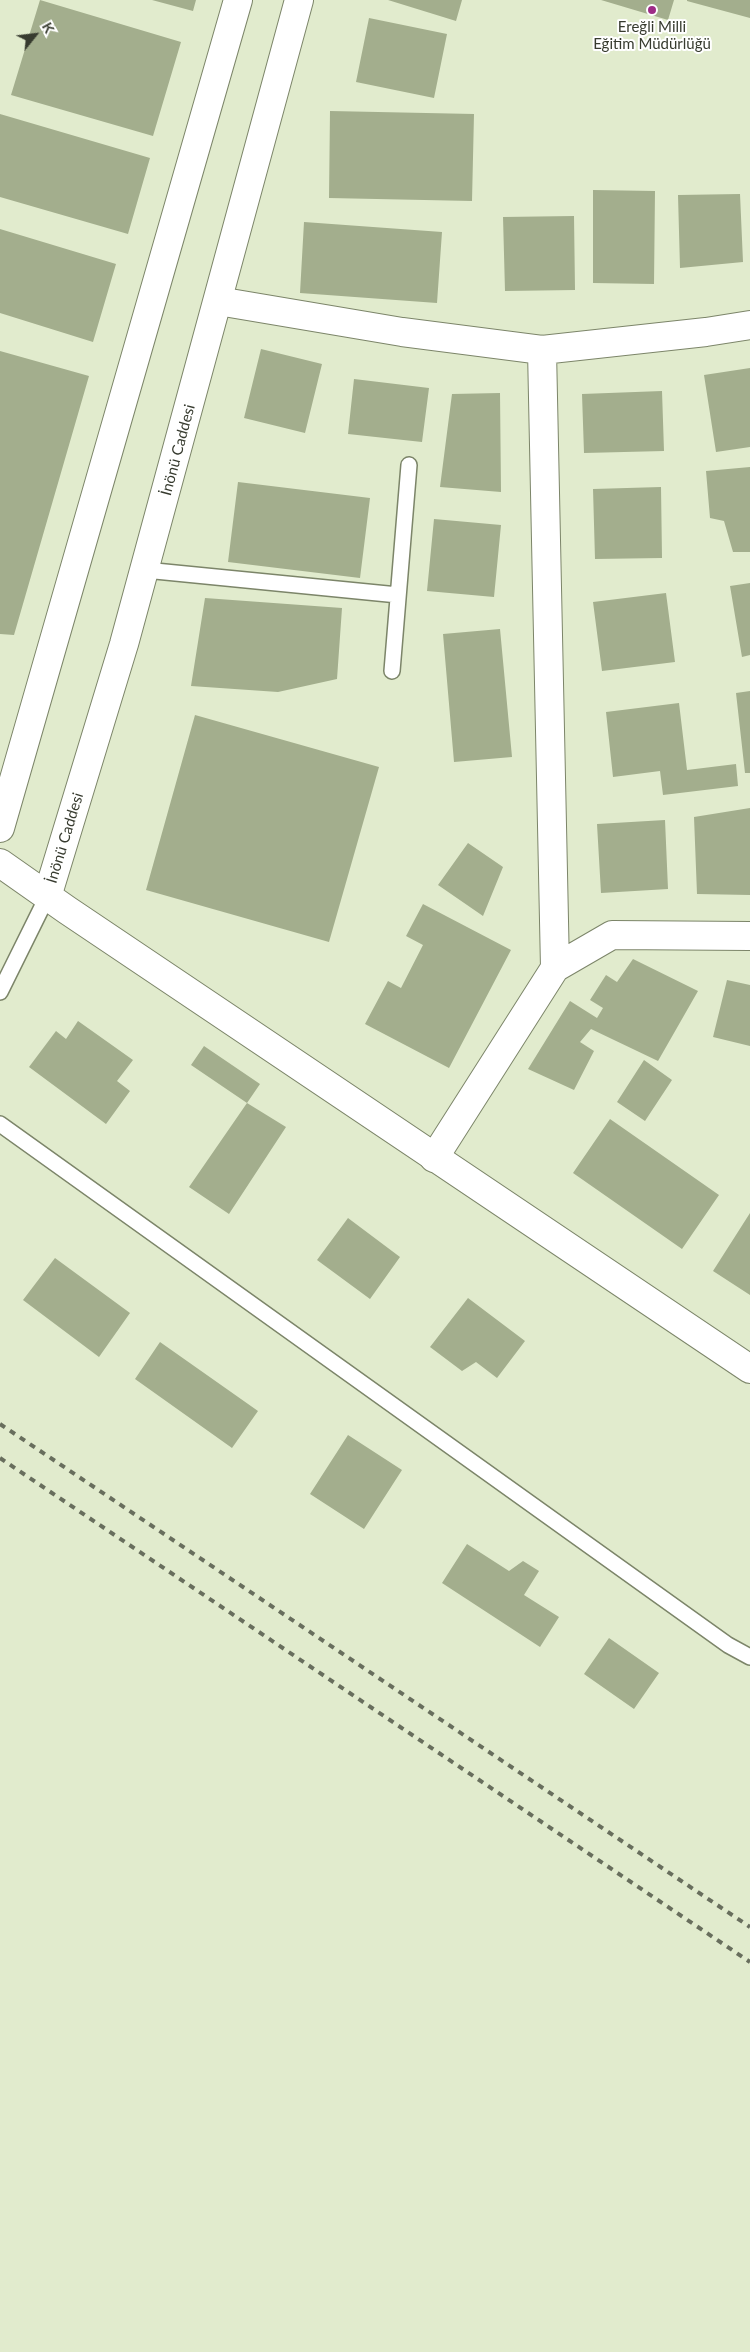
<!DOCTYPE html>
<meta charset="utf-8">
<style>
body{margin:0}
#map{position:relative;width:750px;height:2352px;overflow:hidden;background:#e1ebcd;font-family:Lato,sans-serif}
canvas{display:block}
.north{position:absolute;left:10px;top:10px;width:50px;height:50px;-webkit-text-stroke:4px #fff;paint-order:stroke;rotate:61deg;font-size:14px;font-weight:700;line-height:20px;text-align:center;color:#373b2f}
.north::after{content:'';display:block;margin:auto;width:18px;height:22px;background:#373b2f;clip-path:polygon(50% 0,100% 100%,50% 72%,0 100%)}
</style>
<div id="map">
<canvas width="750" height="2352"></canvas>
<div class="north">K</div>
</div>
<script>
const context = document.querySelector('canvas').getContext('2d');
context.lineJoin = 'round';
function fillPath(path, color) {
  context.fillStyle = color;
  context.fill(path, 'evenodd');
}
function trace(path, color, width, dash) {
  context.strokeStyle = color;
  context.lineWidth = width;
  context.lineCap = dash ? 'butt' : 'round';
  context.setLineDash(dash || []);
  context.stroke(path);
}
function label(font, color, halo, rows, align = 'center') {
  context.font = font + ' Lato,sans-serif';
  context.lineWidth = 4;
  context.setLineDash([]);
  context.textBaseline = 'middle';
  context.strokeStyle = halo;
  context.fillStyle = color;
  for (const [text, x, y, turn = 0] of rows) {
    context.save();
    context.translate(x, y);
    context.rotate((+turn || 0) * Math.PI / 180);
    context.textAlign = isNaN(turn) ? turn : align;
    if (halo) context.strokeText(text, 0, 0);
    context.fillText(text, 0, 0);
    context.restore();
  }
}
fillPath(new Path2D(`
 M 40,0 L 181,42 L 153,136 L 11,95 Z
 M 152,0 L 196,0 L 193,11 Z
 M 388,0 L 462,0 L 456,21 Z
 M 601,0 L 674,0 L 668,20 Z
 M 687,0 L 750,0 L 750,18 L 687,1 Z
 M 369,18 L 447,34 L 434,98 L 356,82 Z
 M 330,111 L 474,114 L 472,201 L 329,198 Z
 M 0,114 L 150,158 L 128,234 L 0,197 Z
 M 593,190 L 655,191 L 654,284 L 593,283 Z
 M 740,194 L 743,262 L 680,268 L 678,195 Z
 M 574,216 L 575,290 L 505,291 L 503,217 Z
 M 304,222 L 442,232 L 437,303 L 300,293 Z
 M 0,229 L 116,264 L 93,342 L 0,313 Z
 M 261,349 L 322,364 L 305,433 L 244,418 Z
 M 0,351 L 89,376 L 14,635 L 0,634 Z
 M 750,368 L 750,447 L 716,452 L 704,375 Z
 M 354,379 L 429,388 L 422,442 L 348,434 Z
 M 662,391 L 664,451 L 584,453 L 582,394 Z
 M 500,393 L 501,492 L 440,487 L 452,394 Z
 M 750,467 L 750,552 L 733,552 L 724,521 L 710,518 L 706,471 Z
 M 238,482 L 370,498 L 360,578 L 228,562 Z
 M 661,487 L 662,558 L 595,559 L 593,489 Z
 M 434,519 L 501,525 L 494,597 L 427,591 Z
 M 750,583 L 750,655 L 742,657 L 730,586 Z
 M 666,593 L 675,662 L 602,671 L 593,602 Z
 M 205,598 L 342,608 L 337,679 L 278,692 L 191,686 Z
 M 500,629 L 512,757 L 454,762 L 443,634 Z
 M 750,691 L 750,773 L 745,773 L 736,693 Z
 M 679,703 L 687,770 L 736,764 L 738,786 L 663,795 L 660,771 L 613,777 L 606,712 Z
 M 195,715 L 379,767 L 329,942 L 146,890 Z
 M 750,808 L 750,895 L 697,894 L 694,817 Z
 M 665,820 L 668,889 L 601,893 L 597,824 Z
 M 468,843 L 503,867 L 483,916 L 438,885 Z
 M 423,904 L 511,950 L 449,1068 L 365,1024 L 388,981 L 401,988 L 423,945 L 406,936 Z
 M 633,959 L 698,991 L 658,1061 L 591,1029 L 580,1042 L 594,1051 L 574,1090 L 528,1069 L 570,1001 L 597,1018 L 603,1008 L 590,1000 L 606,975 L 617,982 Z
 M 727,980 L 750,985 L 750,1046 L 713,1037 Z
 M 78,1021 L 133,1060 L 117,1081 L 130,1091 L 106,1124 L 29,1067 L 56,1031 L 66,1039 Z
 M 204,1046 L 260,1084 L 247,1103 L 191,1065 Z
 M 644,1060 L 672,1080 L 645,1121 L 617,1102 Z
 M 247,1103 L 286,1127 L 229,1214 L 189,1187 Z
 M 610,1119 L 719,1195 L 682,1249 L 573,1173 Z
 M 750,1213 L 750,1295 L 713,1271 Z
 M 348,1218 L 400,1257 L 370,1299 L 317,1260 Z
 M 55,1258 L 130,1313 L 99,1357 L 23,1300 Z
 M 468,1298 L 525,1341 L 497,1378 L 476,1362 L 462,1371 L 430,1347 Z
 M 160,1342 L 258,1411 L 232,1448 L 135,1379 Z
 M 348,1435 L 402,1470 L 364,1529 L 310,1494 Z
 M 467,1544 L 509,1571 L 523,1561 L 539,1571 L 524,1595 L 559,1617 L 540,1647 L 442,1583 Z
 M 609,1638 L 659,1673 L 634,1709 L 584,1674 Z`), '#a3ae8d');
const lane = new Path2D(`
 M 145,570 L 398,595
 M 392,671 L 409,465
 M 0,992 L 47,897
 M 0,1124 L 728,1645 L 750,1657`);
const street = new Path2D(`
 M 218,301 L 402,332 L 542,350 L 706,332 L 750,325
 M 542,350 L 555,968
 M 434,1158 L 555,968 L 612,935 L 750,936`);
const secondary = new Path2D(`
 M 0,828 L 238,0
 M 0,863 L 67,910 L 750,1369
 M 47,897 L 124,644 L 299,0`);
trace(lane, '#7c8569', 18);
trace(street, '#7c8569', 30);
trace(secondary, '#7c8569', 30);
trace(lane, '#fff', 15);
trace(street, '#fff', 28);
trace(secondary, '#fff', 28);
trace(new Path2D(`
 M 0,1424 L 750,1927
 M 0,1458 L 750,1962`), '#686e5d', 4, [6, 6]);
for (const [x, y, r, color] of [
 [652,10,5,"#9e2b87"]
]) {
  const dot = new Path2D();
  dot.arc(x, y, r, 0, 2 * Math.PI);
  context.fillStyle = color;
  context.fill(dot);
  trace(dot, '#fff', 2);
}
label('15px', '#373b2f', '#fff', [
 ["Ereğli Milli",652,27],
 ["Eğitim Müdürlüğü",652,44]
]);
label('15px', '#373b2f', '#fff', [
 ["İnönü Caddesi",178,450,-75],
 ["İnönü Caddesi",65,838,-73]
]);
</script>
